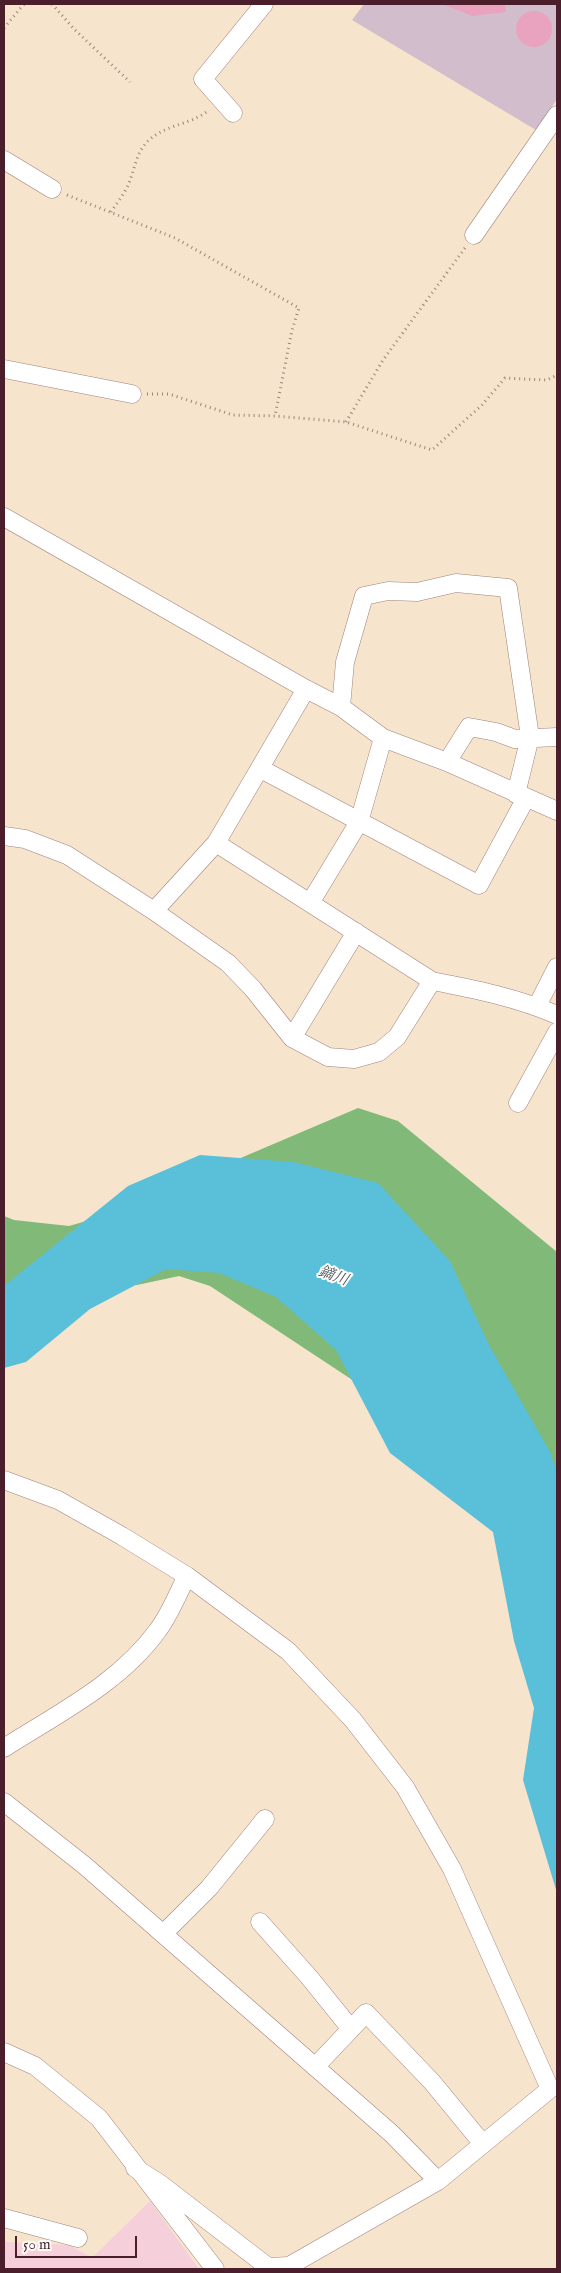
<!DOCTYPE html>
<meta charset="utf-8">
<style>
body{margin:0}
#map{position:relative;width:561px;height:2273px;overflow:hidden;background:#f6e4cd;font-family:"IM FELL English",serif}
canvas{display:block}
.frame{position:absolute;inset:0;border:5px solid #4a1f2b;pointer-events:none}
.scale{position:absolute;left:15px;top:2236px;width:122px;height:22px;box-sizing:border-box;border:2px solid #4a1f2b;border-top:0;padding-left:6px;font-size:15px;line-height:18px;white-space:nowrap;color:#4a1f2b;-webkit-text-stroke:4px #fdfcf7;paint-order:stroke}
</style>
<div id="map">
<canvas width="561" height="2273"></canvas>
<div class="frame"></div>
<div class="scale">50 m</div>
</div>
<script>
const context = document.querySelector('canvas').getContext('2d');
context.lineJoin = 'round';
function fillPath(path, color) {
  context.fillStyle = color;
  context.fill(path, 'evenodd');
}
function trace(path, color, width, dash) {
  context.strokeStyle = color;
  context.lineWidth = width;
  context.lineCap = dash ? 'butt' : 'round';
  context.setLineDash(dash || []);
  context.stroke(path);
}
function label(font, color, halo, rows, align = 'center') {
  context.font = font + ' "IM FELL English","Noto Serif JP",serif';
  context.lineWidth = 4;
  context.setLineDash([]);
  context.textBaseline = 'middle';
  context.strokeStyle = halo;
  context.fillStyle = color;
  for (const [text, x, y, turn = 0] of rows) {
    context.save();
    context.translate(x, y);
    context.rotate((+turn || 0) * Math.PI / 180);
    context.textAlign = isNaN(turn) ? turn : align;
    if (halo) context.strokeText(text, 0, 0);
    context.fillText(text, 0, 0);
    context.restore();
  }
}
fillPath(new Path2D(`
 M 150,2201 L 199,2269 L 4,2269 L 4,2242 L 69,2245 L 92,2258 Z`), '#f5cfda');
fillPath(new Path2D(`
 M 364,4 L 557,4 L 557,99 L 536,130 L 352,20 Z`), '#d1bdcb');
fillPath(new Path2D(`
 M 358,1108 L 398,1121 L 557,1252 L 557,1515 L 210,1286 L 179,1276 L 137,1285 L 4,1290 L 4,1216 L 14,1220 L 69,1226 L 125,1210 L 196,1177 Z`), '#81ba78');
fillPath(new Path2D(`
 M 200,1155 L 293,1162 L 378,1183 L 450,1261 L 489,1345 L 550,1452 L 557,1472 L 557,1893 L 523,1780 L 534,1708 L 514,1641 L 493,1532 L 390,1453 L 336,1350 L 276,1297 L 219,1273 L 166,1269 L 90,1309 L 26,1362 L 4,1368 L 4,1286 L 128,1186 Z`), '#5abfd8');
fillPath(new Path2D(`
 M 442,4 L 505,4 L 506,12 L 472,16 Z
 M516 29a18 18 0 1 1 36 0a18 18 0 1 1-36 0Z`), '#eaa3bf');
const minor = new Path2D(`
 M 233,113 L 203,79 L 264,4
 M 4,160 L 52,189
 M 474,235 L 557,115
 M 4,369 L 132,394
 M 4,517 L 306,689 L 341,707 L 383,738 L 447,762 L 557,811
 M 341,707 L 345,662 L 364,596 L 388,591 L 417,592 L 456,583 L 508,588 L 530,737 L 516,794
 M 447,762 L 469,727 L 496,732 L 515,739 L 557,737
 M 261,769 L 479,885 L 526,798
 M 4,836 L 25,839 L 67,855 L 154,911 L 228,963 L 253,989 L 292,1038 L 328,1057 L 354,1059 L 379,1052 L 397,1037 L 432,981 C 474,989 518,998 557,1015
 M 216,843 L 432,981
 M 310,903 L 359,822 L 383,738
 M 154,911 L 216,843 L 306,689
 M 537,1006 L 557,967
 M 292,1038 L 356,932
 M 518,1103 L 557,1032
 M 4,1480 L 58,1500 L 122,1536 L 187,1576 C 178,1593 170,1614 158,1630 C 120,1683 57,1714 4,1748
 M 4,1802 L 84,1865 L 392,2134 L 438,2181
 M 260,1922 L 309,1977 L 351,2029
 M 163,1934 L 209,1888 L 265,1819
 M 4,2052 L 35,2066 L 99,2118 L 215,2269
 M 315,2067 L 366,2013 L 432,2082 L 483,2144
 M 135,2168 L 159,2183 L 268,2267 L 289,2266 L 438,2181 L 550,2089 L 452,1869 L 405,1787 L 353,1720 L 288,1651 L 187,1576
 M 4,2218 L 78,2238`);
trace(minor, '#a0827c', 19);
trace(new Path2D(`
 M 52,4 L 74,29 L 130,82
 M 4,28 L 24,4
 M 67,195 L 175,238 L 299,308 L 292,330 L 275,416
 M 111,212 C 117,203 125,193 129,183 C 135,168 136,153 148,141 C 166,124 191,125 209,110
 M 147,394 L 169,394 L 233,415 L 275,416 L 346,422 L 432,450 L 482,405 L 505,378 L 547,380 L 557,375
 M 346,422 L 383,360 L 465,248`), '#a0827c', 3, [1, 4]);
trace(minor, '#fff', 18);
label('italic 15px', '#505768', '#fdfcf7', [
 ["鏑川",333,1277,20]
]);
</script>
